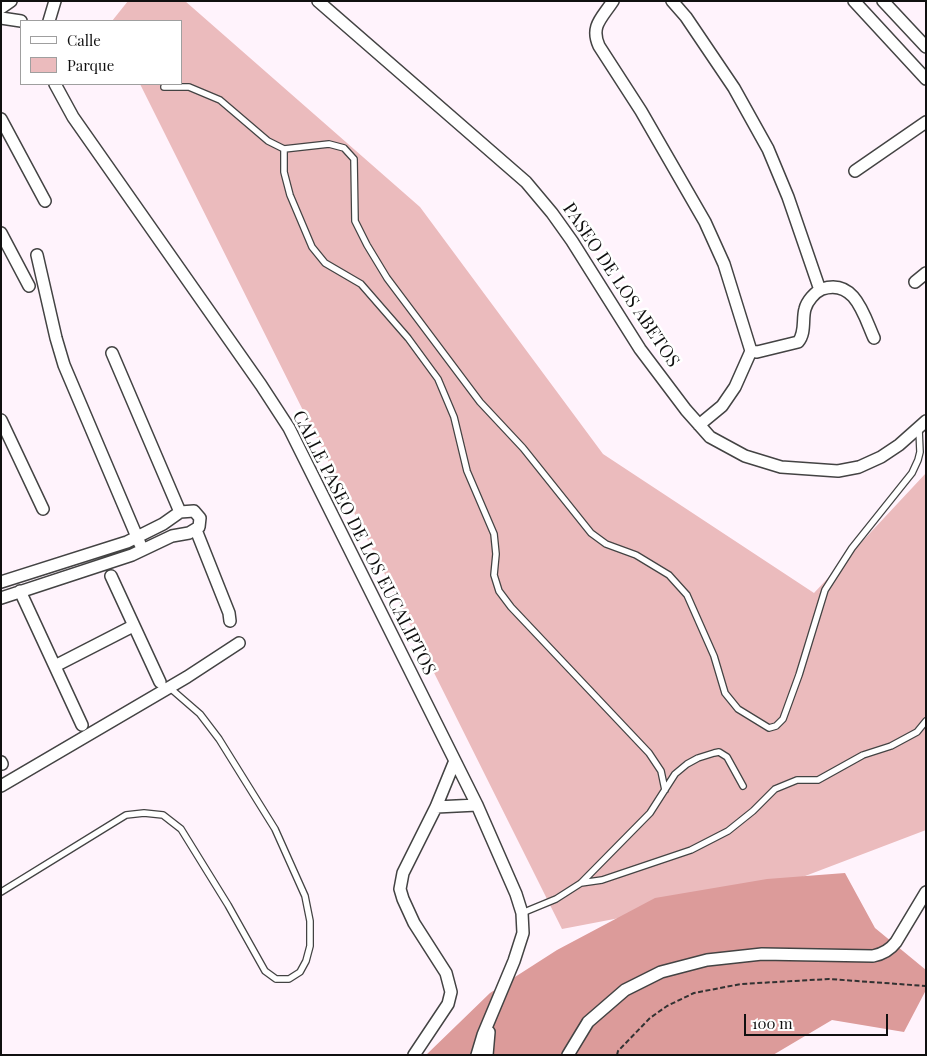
<!DOCTYPE html>
<style>
body{margin:0}
#map{position:relative;width:927px;height:1056px;overflow:hidden;background:#fff3fc;font-family:"Playfair Display",serif}
canvas{display:block}
.frame{position:absolute;inset:0;border:2px solid #101010;pointer-events:none}
.legend{position:absolute;left:20px;top:20px;width:162px;height:65px;box-sizing:border-box;background:#fff;border:1px solid #9f9f9f;margin:0;padding:6px 9px;list-style:none;font-size:15px;color:#101010}
.legend li{display:flex;align-items:center;gap:10px;height:25px}
.legend b{width:25px;border:1px solid #9f9f9f}
.scale{position:absolute;left:744px;top:1014px;width:144px;height:22px;box-sizing:border-box;border:2px solid #101010;border-top:0;padding-left:6px;font-size:15px;line-height:18px;white-space:nowrap;color:#101010;-webkit-text-stroke:4px #fff;paint-order:stroke}
</style>
<div id="map">
<canvas width="927" height="1056"></canvas>
<div class="frame"></div>
<ul class="legend">
<li><b style="height:6px;background:#fff"></b>Calle</li>
<li><b style="height:14px;background:#ebbbbd"></b>Parque</li>
</ul>
<div class="scale">100 m</div>
</div>
<script>
const context = document.querySelector('canvas').getContext('2d');
context.lineJoin = 'round';
function fillPath(path, color) {
  context.fillStyle = color;
  context.fill(path, 'evenodd');
}
function trace(path, color, width, dash) {
  context.strokeStyle = color;
  context.lineWidth = width;
  context.lineCap = dash ? 'butt' : 'round';
  context.setLineDash(dash || []);
  context.stroke(path);
}
function label(font, color, halo, rows, align = 'center') {
  context.font = font + ' "Playfair Display",serif';
  context.lineWidth = 5;
  context.setLineDash([]);
  context.textBaseline = 'middle';
  context.strokeStyle = halo;
  context.fillStyle = color;
  for (const [text, x, y, turn = 0] of rows) {
    context.save();
    context.translate(x, y);
    context.rotate((+turn || 0) * Math.PI / 180);
    context.textAlign = isNaN(turn) ? turn : align;
    if (halo) context.strokeText(text, 0, 0);
    context.fillText(text, 0, 0);
    context.restore();
  }
}
fillPath(new Path2D(`
 M 128,1 L 185,1 L 420,207 L 603,454 L 814,593 L 926,473 L 926,830 L 771,889 L 562,929 L 140,84 L 181,84 L 181,21 L 112,21 Z`), '#ebbbbd');
fillPath(new Path2D(`
 M 845,873 L 875,928 L 926,970 L 926,990 L 904,1032 L 832,1020 L 773,1055 L 426,1055 L 490,993 L 557,950 L 655,898 L 767,879 Z`), '#dc9b9a');
const lane = new Path2D(`
 M 164,87 L 189,87 L 220,100 L 268,141 L 284,149 L 329,144 L 344,148 L 354,159 L 355,221 L 367,245 L 387,278 L 480,402 L 523,448 L 591,533 L 606,544 L 636,555 L 669,575 L 687,595 L 714,656 L 725,693 L 738,709 L 769,728 L 776,726 L 783,719 L 799,675 L 825,590 L 852,548 L 912,473 L 918,460 L 920,452 L 919,429
 M 284,149 L 284,172 L 290,195 L 312,247 L 325,263 L 361,284 L 408,338 L 438,379 L 454,417 L 467,471 L 494,534 L 496,554 L 494,575 L 499,591 L 511,607 L 649,753 L 661,771 L 665,790
 M 581,883 L 602,880 L 691,850 L 728,831 L 753,811 L 775,789 L 797,780 L 818,780 L 863,755 L 891,746 L 917,732 L 926,721
 M 1,892 L 126,815 L 144,813 L 163,815 L 181,829 L 228,905 L 265,971 L 276,979 L 289,979 L 300,972 L 306,961 L 310,946 L 310,921 L 305,896 L 275,829 L 219,739 L 200,714 L 170,688
 M 522,913 L 556,899 L 581,883 L 650,813 L 675,774 L 687,764 L 698,758 L 714,753 L 719,752 L 727,757 L 743,786`);
const street = new Path2D(`
 M 318,1 L 526,182 L 552,213 L 572,241 L 640,349 L 686,410 L 710,437 L 745,456 L 781,467 L 838,471 L 859,467 L 881,457 L 899,445 L 926,421
 M 613,1 C 602,18 590,26 599,46 L 641,111 L 705,222 L 724,264 L 751,351
 M 672,1 L 686,17 L 734,88 L 768,149 L 788,197 L 820,290
 M 854,1 L 926,79
 M 883,1 L 926,47
 M 1,8 L 11,1
 M 1,18 L 21,21
 M 49,21 L 55,1
 M 55,84 L 73,117 L 261,385 L 289,428 L 477,805 L 516,894 L 522,913 L 523,933 L 514,961 L 483,1035 L 477,1055
 M 1,119 L 45,201
 M 855,171 L 926,122
 M 1,233 L 29,286
 M 37,255 L 56,338 L 64,365 L 140,544
 M 915,282 L 926,273
 M 751,351 L 757,352 L 798,342 C 806,333 802,319 805,309 C 807,301 815,292 822,289 C 855,278 864,316 874,338
 M 112,353 L 180,512
 M 1,420 L 43,509
 M 699,425 L 722,406 L 735,387 L 751,351
 M 196,530 L 229,613 L 230,621
 M 111,576 L 160,682
 M 1,582 L 127,542 L 163,524 L 180,512 L 194,511 L 200,518 L 199,527 L 189,533 L 172,536 L 132,555 L 1,598
 M 20,591 L 82,725
 M 55,666 L 133,626
 M 1,762 L 2,764
 M 1,786 L 187,677 L 239,643
 M 436,807 L 477,805
 M 414,1055 L 448,1004 L 451,992 L 446,973 L 414,923 L 403,899 L 400,889 L 403,873 L 436,807 L 454,763
 M 487,1055 L 489,1032
 M 568,1055 L 588,1022 L 625,990 L 661,972 L 707,960 L 762,954 L 873,956 C 883,954 890,950 896,942 L 926,892`);
trace(lane, '#434343', 8);
trace(street, '#434343', 14);
trace(new Path2D(`
 M 617,1055 L 618,1051 L 650,1018 L 667,1006 L 694,993 L 741,984 L 829,979 L 926,986`), '#323232', 2, [5, 2.5]);
trace(lane, '#fff', 5.5);
trace(street, '#fff', 11);
label('18px', '#101010', '#fff', [
 ["PASEO DE LOS ABETOS",621,285,56],
 ["CALLE PASEO DE LOS EUCALIPTOS",364,543,63]
]);
</script>
